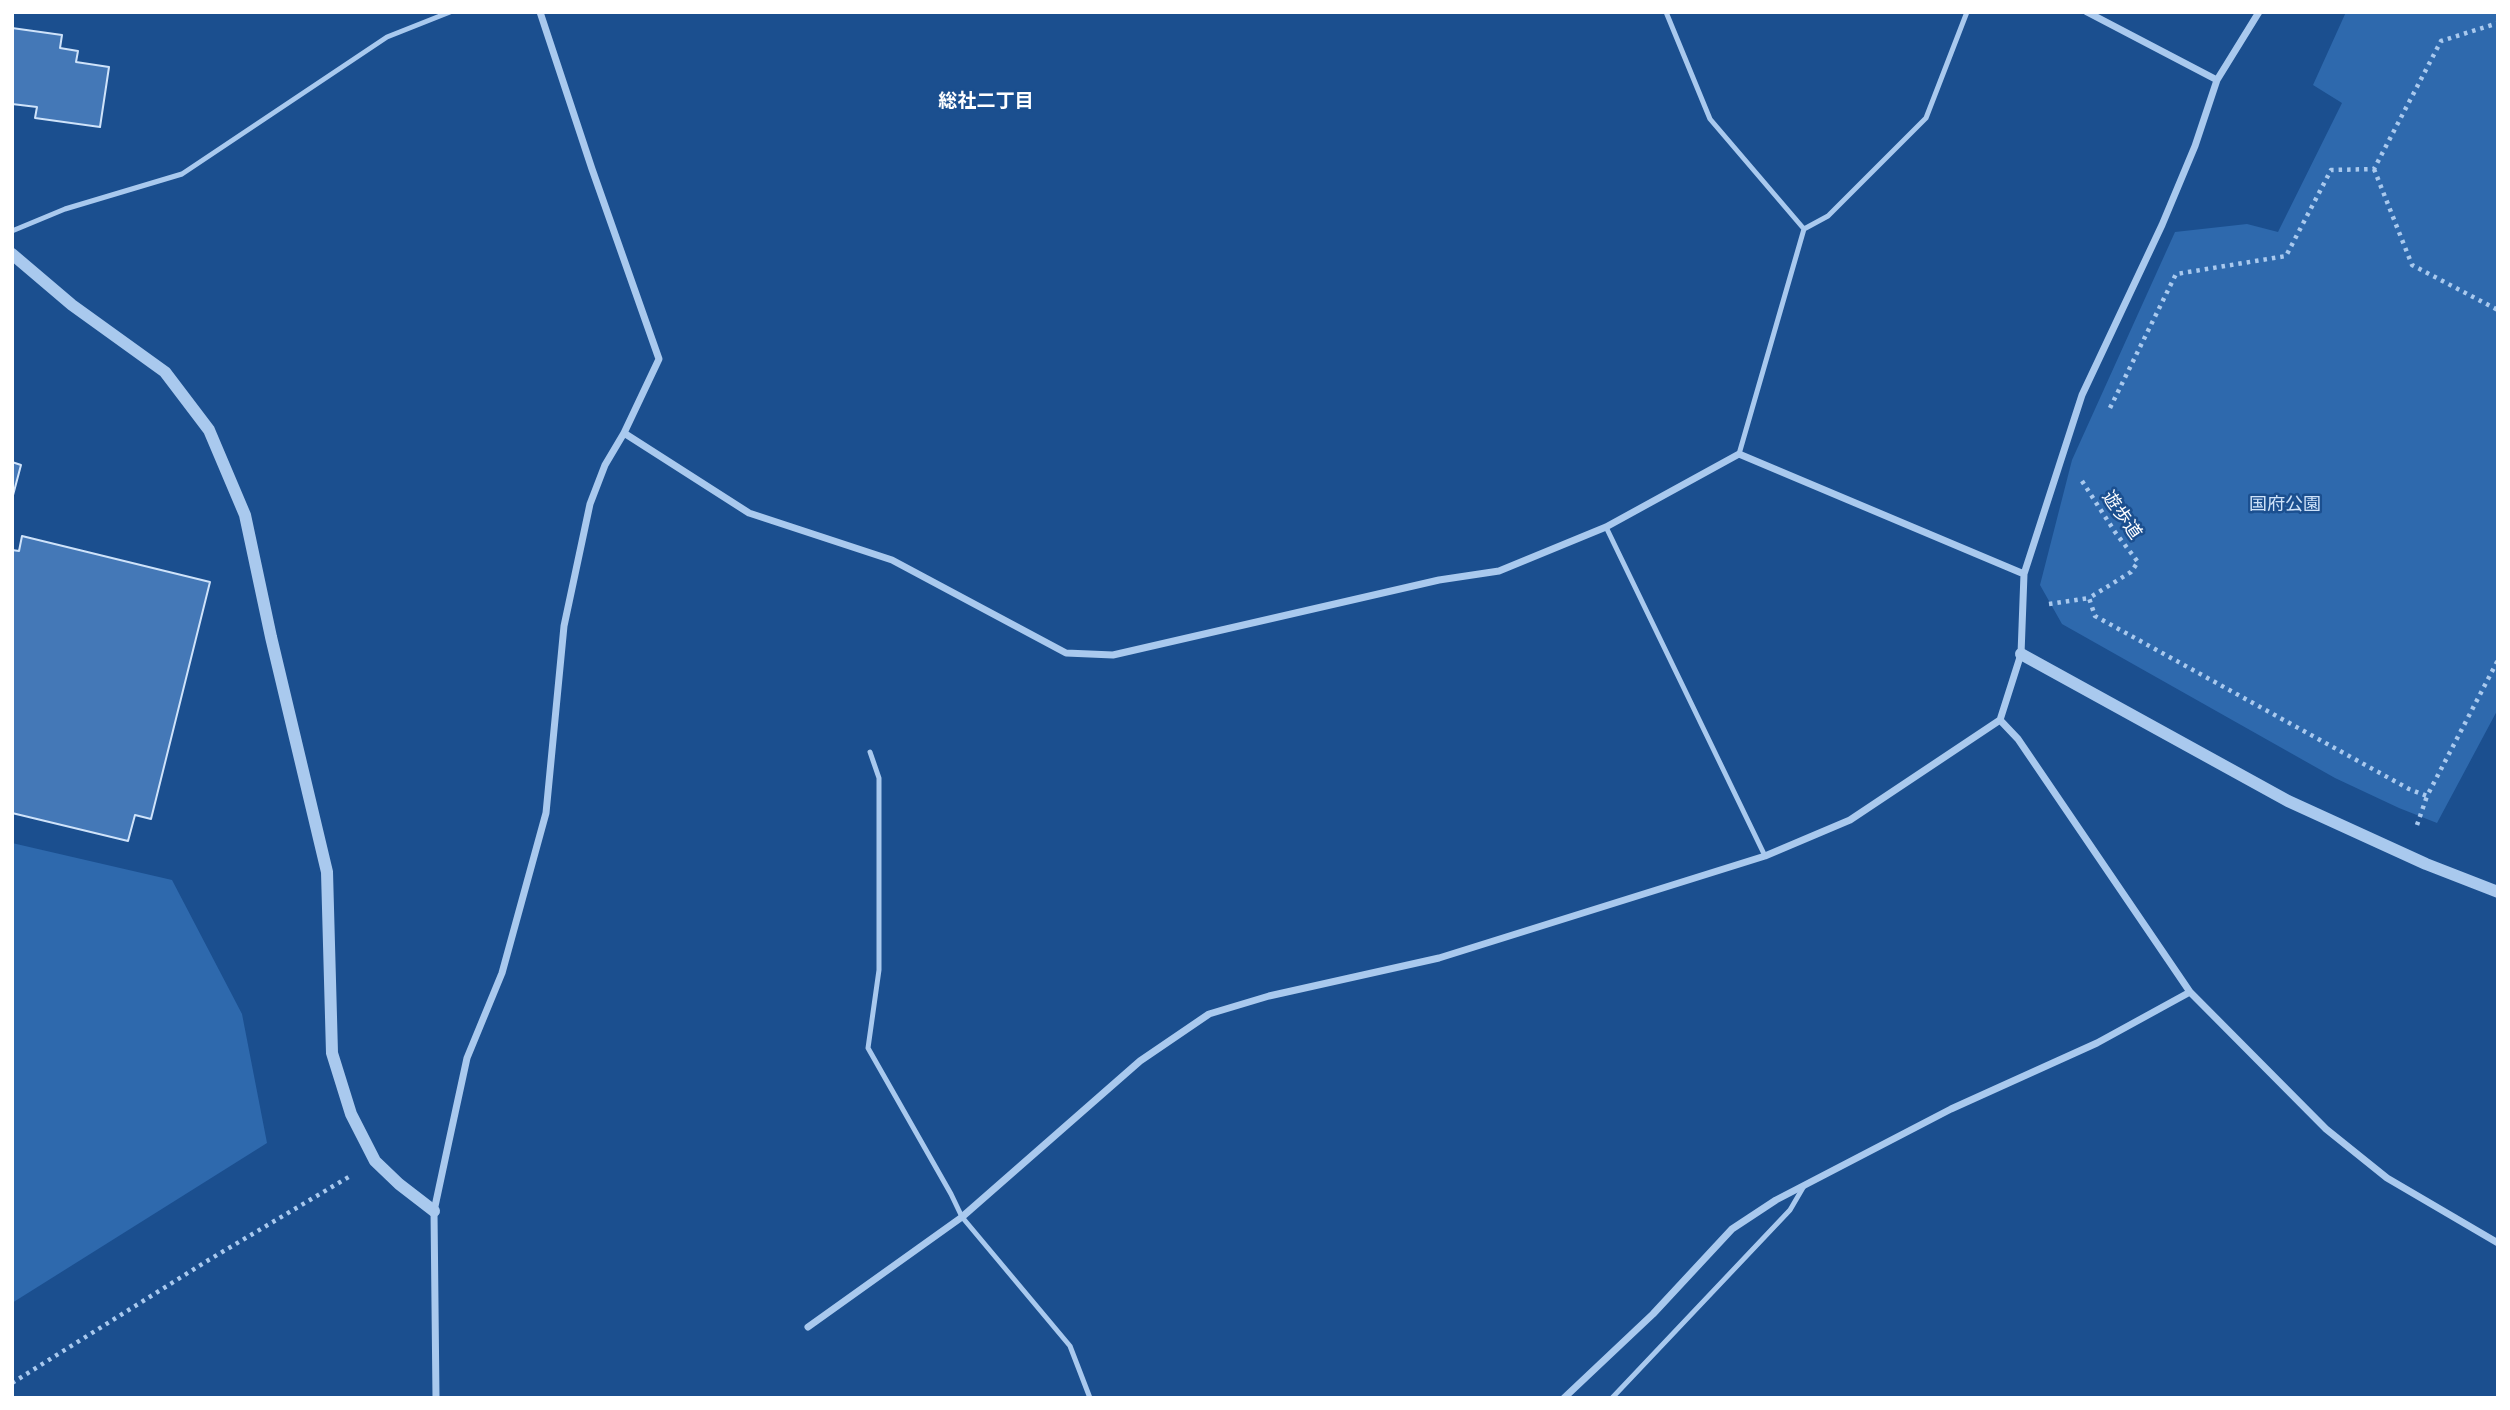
<!DOCTYPE html>
<meta charset="utf-8">
<style>
body{margin:0}
#map{position:relative;width:2510px;height:1410px;overflow:hidden;background:#1b4f8f;font-family:"Asap Condensed",sans-serif}
canvas{display:block}
.frame{position:absolute;inset:0;border:14px solid #fff;pointer-events:none}
</style>
<div id="map">
<canvas width="2510" height="1410"></canvas>
<div class="frame"></div>
</div>
<script>
const context = document.querySelector('canvas').getContext('2d');
context.lineJoin = 'round';
function fillPath(path, color) {
  context.fillStyle = color;
  context.fill(path, 'evenodd');
}
function trace(path, color, width, dash) {
  context.strokeStyle = color;
  context.lineWidth = width;
  context.lineCap = dash ? 'butt' : 'round';
  context.setLineDash(dash || []);
  context.stroke(path);
}
function label(font, color, halo, rows, align = 'center') {
  context.font = font + ' "Asap Condensed","Noto Sans JP",sans-serif';
  context.lineWidth = 5;
  context.setLineDash([]);
  context.textBaseline = 'middle';
  context.strokeStyle = halo;
  context.fillStyle = color;
  for (const [text, x, y, turn = 0] of rows) {
    context.save();
    context.translate(x, y);
    context.rotate((+turn || 0) * Math.PI / 180);
    context.textAlign = isNaN(turn) ? turn : align;
    if (halo) context.strokeText(text, 0, 0);
    context.fillText(text, 0, 0);
    context.restore();
  }
}
fillPath(new Path2D(`
 M 2346,12 L 2498,12 L 2498,709 L 2437,823 L 2399,808 L 2335,778 L 2062,624 L 2040,585 L 2072,460 L 2175,232 L 2247,224 L 2278,232 L 2342,103 L 2313,85 Z
 M 12,843 L 172,880 L 242,1014 L 267,1143 L 12,1303 Z`), '#2e69ad');
const building = new Path2D(`
 M 12,28 L 62,35 L 60,48 L 78,51 L 76,62 L 109,67 L 100,127 L 35,118 L 37,107 L 12,104 Z
 M 12,462 L 21,465 L 12,499 Z
 M 22,536 L 210,582 L 151,819 L 135,815 L 128,841 L 12,813 L 12,550 L 19,551 Z`);
fillPath(building, '#4478b7');
trace(building, '#cfe3fa', 2);
trace(new Path2D(`
 M 2374,169 L 2412,265 L 2498,310
 M 2110,408 L 2176,274 L 2286,256 L 2331,170 L 2374,169 L 2441,41 L 2498,23
 M 2082,481 L 2115,532 L 2138,562 L 2131,572 L 2089,598 L 2095,616 L 2409,789 L 2427,796 L 2498,660
 M 2049,604 L 2089,598
 M 2417,825 L 2427,796
 M 12,1383 L 207,1261 L 352,1175`), '#a9c9ee', 4.5, [3.5, 5]);
trace(new Path2D(`
 M 1666,12 L 1710,119 L 1804,229
 M 12,231 L 65,209 L 182,174 L 387,37 L 450,12
 M 1739,454 L 1804,229 L 1828,216 L 1926,118 L 1967,12
 M 1606,527 L 1765,856
 M 870,752 L 879,778 L 879,970 L 868,1048 L 951,1194 L 962,1217 L 1070,1346 L 1090,1398
 M 1612,1398 L 1790,1210 L 1804,1186`), '#a9c9ee', 5);
trace(new Path2D(`
 M 2087,12 L 2217,80
 M 2259,12 L 2217,80 L 2195,146 L 2162,225 L 2082,395 L 2024,574 L 2021,654 L 2000,720 L 2018,739 L 2190,992 L 2326,1129 L 2387,1178 L 2498,1243
 M 624,433 L 749,513 L 892,560 L 1066,653 L 1113,655 L 1439,580 L 1499,571 L 1606,527 L 1739,454 L 2024,574
 M 808,1327 L 962,1217 L 1140,1061 L 1209,1014 L 1269,996 L 1439,958 L 1765,856 L 1850,820 L 2000,720
 M 436,1398 L 434,1211 L 449,1141 L 467,1058 L 502,973 L 546,813 L 564,626 L 590,504 L 605,465 L 624,433 L 659,359 L 592,169 L 540,12
 M 1564,1398 L 1653,1314 L 1732,1229 L 1776,1200 L 1951,1109 L 2097,1043 L 2190,992`), '#a9c9ee', 7);
trace(new Path2D(`
 M 12,254 L 72,305 L 165,372 L 209,430 L 245,515 L 271,637 L 327,872 L 332,1053 L 351,1114 L 375,1161 L 399,1184 L 434,1211
 M 2021,654 L 2288,801 L 2426,864 L 2498,892`), '#a9c9ee', 12);
label('18px', '#cfe3fa', '#1b4f8f', [
 ["国府公園",2285,504]
]);
label('18px', '#fff', '#1b4f8f', [
 ["遊歩道",2122,515,55]
]);
label('bold 19px', '#fff', '#1b4f8f', [
 ["総社二丁目",986,101]
]);
</script>
